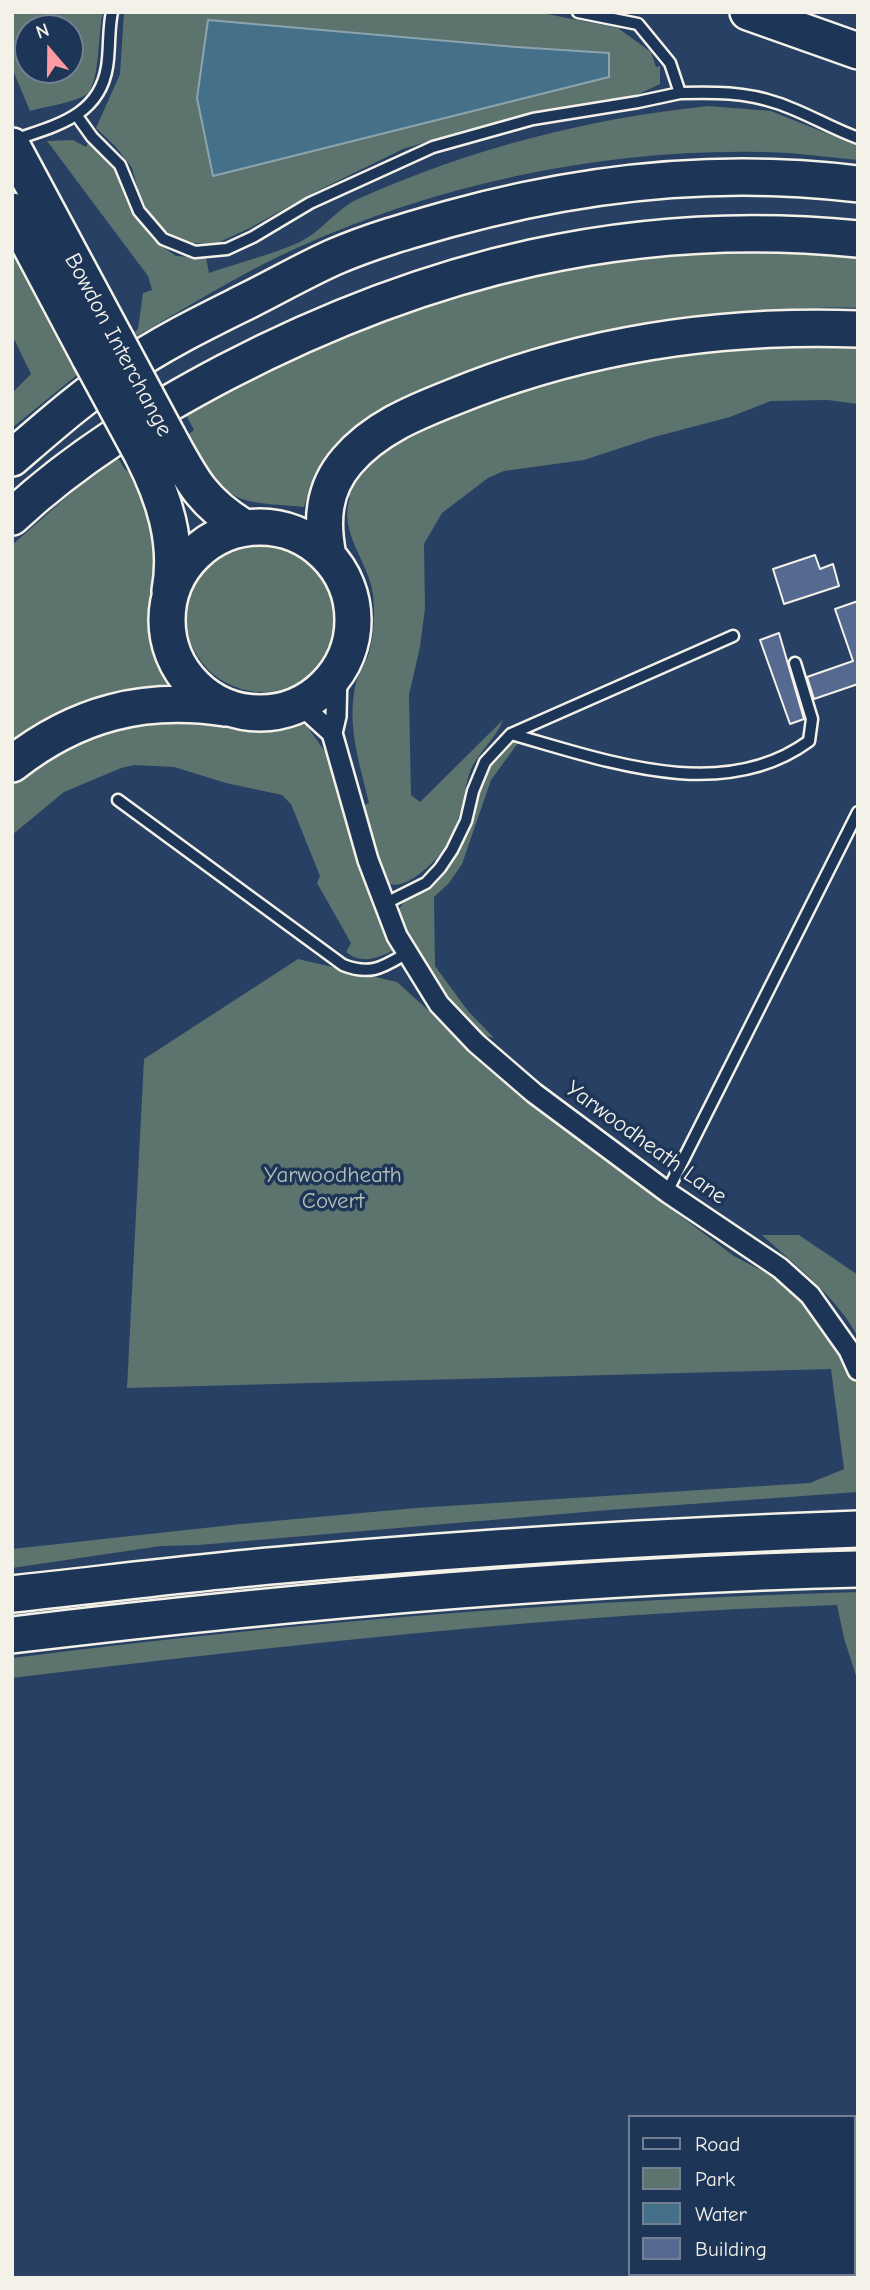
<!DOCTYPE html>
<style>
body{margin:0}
#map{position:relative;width:870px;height:2290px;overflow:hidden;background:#284063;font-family:"Comic Neue",sans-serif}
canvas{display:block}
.frame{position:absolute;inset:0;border:14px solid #f4f1e8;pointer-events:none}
.legend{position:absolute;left:628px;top:2115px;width:228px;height:161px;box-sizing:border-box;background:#1d3557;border:2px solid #738091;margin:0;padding:9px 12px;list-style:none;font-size:21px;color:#f4f1e8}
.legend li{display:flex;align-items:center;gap:14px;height:35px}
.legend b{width:35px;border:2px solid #738091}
.north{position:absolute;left:14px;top:14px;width:70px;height:70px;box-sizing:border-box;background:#1d3557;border:2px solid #738091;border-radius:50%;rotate:340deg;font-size:19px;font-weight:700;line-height:28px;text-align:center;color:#f4f1e8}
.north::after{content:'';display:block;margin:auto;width:24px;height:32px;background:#ff9aa2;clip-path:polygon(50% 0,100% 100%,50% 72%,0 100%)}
</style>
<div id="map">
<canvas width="870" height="2290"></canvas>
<div class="frame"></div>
<ul class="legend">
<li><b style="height:9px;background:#1d3557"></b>Road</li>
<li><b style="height:19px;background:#5c736e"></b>Park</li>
<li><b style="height:19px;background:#457089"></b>Water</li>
<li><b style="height:19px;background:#566a91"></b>Building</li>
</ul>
<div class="north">N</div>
</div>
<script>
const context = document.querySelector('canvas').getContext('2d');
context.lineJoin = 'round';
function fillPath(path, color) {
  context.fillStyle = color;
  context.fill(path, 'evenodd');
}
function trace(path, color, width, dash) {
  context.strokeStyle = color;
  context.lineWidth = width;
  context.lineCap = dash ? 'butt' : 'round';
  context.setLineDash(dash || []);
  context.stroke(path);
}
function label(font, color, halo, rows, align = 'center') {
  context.font = font + ' "Comic Neue",sans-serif';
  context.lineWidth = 7;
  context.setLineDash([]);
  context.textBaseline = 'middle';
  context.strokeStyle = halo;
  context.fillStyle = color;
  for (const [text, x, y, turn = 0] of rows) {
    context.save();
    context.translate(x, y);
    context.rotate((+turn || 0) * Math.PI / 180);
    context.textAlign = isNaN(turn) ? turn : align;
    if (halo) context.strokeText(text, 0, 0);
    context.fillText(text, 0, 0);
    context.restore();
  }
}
fillPath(new Path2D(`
 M 12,12 L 103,12 C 98,32 100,79 88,93 C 79,102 43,107 30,111 L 12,68 ZM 28,28 L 70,28 L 70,70 L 28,70 Z
 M 124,12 L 537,12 L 618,28 L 651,52 L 656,67 L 660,66 L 660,84 L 637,95 L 465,130 L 403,149 L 313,193 L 248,229 L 215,244 L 191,243 L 171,235 L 152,219 L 139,193 L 132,168 L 116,147 L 96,128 L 120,74 ZM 516,47 L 609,53 L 609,77 Z
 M 708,106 L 771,111 L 858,146 L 858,160 C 835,158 812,155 789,153 C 624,145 451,179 299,247 C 243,272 191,305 137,336 L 135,332 L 138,329 L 143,293 L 152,290 L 148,276 L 47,141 L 73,140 L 86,147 L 88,143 L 101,154 L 115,171 L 135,215 L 153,240 L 176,256 L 206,258 L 209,273 C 237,263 274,254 300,242 C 322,231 337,208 360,198 C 474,148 585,119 708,106 Z
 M 12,245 L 77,375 L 12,428 L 12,393 L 31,374 L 12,335 Z
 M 775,250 L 858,256 L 858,308 C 837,307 815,308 794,309 C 669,312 540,336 426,389 C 404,399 379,408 361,424 C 340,442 329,465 316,489 L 310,488 L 304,507 C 286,505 267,505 249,501 C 218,495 203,459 189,434 L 194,430 L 185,413 C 315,344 448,286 594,262 C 654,253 714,251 775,250 Z
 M 858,342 L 858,404 L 828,400 L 771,401 L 730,417 L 654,437 L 584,460 L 504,471 L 488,478 L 442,513 L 424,544 L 425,608 L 420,647 L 409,695 L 411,795 L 420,802 L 503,720 C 495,739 483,748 473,765 C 468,774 466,787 464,797 C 457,829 446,855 418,875 C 407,883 396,888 383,882 L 362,806 L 369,803 C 360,765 347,728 355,687 C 357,675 365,665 369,653 C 374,635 375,612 373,594 C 368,560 338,533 350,497 L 343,495 L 365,466 L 409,432 L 483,401 L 565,375 L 660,354 L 750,343 Z
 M 118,458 L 124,468 L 132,475 L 136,472 L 151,504 L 160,589 L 156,617 L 161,645 L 169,666 L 182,684 C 118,687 63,700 12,741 L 12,545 L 79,486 Z
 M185 614a78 78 0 1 1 156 0a78 78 0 1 1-156 0Z
 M 214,715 L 249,722 L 294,722 L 307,726 L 326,753 L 336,775 L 364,877 L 396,949 C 379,958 362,965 346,952 L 351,943 L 317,883 L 320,876 L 291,804 L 282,795 L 226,783 L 174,767 L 134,765 L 121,768 L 64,792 L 12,835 L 12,782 L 48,754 L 115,725 Z
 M 509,739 L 518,743 L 491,780 L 462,864 L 449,883 L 434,897 L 435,966 L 468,1011 L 494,1038 L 478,1034 L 454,1010 L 416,959 L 398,918 L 399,909 L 404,902 L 439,875 L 486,765 Z
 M 298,959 L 397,982 L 502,1077 L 659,1200 L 734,1256 L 787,1284 L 820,1316 L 847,1357 L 858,1387 L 858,1492 L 609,1510 L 199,1545 L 161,1546 L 12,1568 L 12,1549 L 241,1524 L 416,1508 L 810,1483 L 844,1469 L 831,1369 L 127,1388 L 144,1059 Z
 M 762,1235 L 799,1235 L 858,1275 L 858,1337 C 836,1296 796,1266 762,1235 Z
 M 858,1592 L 858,1682 L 844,1638 L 837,1605 C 561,1614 287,1645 12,1678 L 12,1658 C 293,1622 575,1600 858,1592 Z`), '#5c736e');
const water = new Path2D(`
 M 208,20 L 516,47 L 609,53 L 609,77 L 213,176 L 197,98 Z`);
fillPath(water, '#457089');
trace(water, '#8ba4af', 2);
const building = new Path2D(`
 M 815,555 L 820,569 L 833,564 L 839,586 L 784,604 L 773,569 Z
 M 858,601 L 858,684 L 814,699 L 807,677 L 853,661 L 835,609 Z
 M 779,633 L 804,719 L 790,724 L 760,640 Z`);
fillPath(building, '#566a91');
trace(building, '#f4f1e8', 2);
const lane = new Path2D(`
 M 578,12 L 638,24 L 670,63 L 680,93 C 714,92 745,92 777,103 C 805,112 830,128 858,138
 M 77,116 L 92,137 L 120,165 L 139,211 L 163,239 L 195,252 L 227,249 L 253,237 L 310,203 L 433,147 L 533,119 L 638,102 L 680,93
 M 14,140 C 54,126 99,117 107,67 C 110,49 108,30 112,12
 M 511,734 L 733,636
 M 118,800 L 343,965 C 371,976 383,967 407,953
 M 384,904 L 426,883 L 440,868 L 452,850 L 466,821 L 473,791 L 485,762 L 511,734 C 604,760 722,805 809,741 L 812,719 L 795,663
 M 667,1192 L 858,812`);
const street = new Path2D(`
 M 295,705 L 310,713 L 332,733 L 368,860 L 397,936 L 439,1004 L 476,1043 L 534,1093 L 667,1192 L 780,1268 L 810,1295 L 849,1350 L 858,1370
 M 332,733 L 336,716 L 337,671`);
const highway = new Path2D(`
 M 748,12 L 858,51
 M 12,146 L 116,340
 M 12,211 L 90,358
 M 168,437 C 191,479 201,501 243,527
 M 142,454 C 164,497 179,542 170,591
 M 12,458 C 48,427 84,395 124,369 C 163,342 207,321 249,300 C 277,286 305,270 334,257 C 371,241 410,230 449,219 C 582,182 721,167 858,184
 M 12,517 C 75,458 150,412 226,372 C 426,268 632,216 858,239
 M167 620a93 93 0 1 1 186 0a93 93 0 1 1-186 0Z
 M 328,556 C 321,521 323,489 347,461 C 374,429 413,413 451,398 C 580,345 719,324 858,329
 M 12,764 C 77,713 144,696 225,708
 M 12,1594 C 105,1584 198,1572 292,1564 C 480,1547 669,1536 858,1529
 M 12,1635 C 293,1601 575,1576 858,1569`);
trace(lane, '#f4f1e8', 15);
trace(street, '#f4f1e8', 24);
trace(highway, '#f4f1e8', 40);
trace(lane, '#1d3557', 10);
trace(street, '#1d3557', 19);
trace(highway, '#1d3557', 35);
const highwayBridge = new Path2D(`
 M 116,340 L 168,437
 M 90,358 L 142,454`);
trace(highwayBridge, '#f4f1e8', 40, []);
trace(highwayBridge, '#1d3557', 35);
label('23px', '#f4f1e8', '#1d3557', [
 ["Bowdon Interchange",118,345,62],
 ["Yarwoodheath Lane",646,1143,36]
]);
label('23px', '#b7bfb7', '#1d3557', [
 ["Yarwoodheath",333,1175],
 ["Covert",333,1201]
]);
</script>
